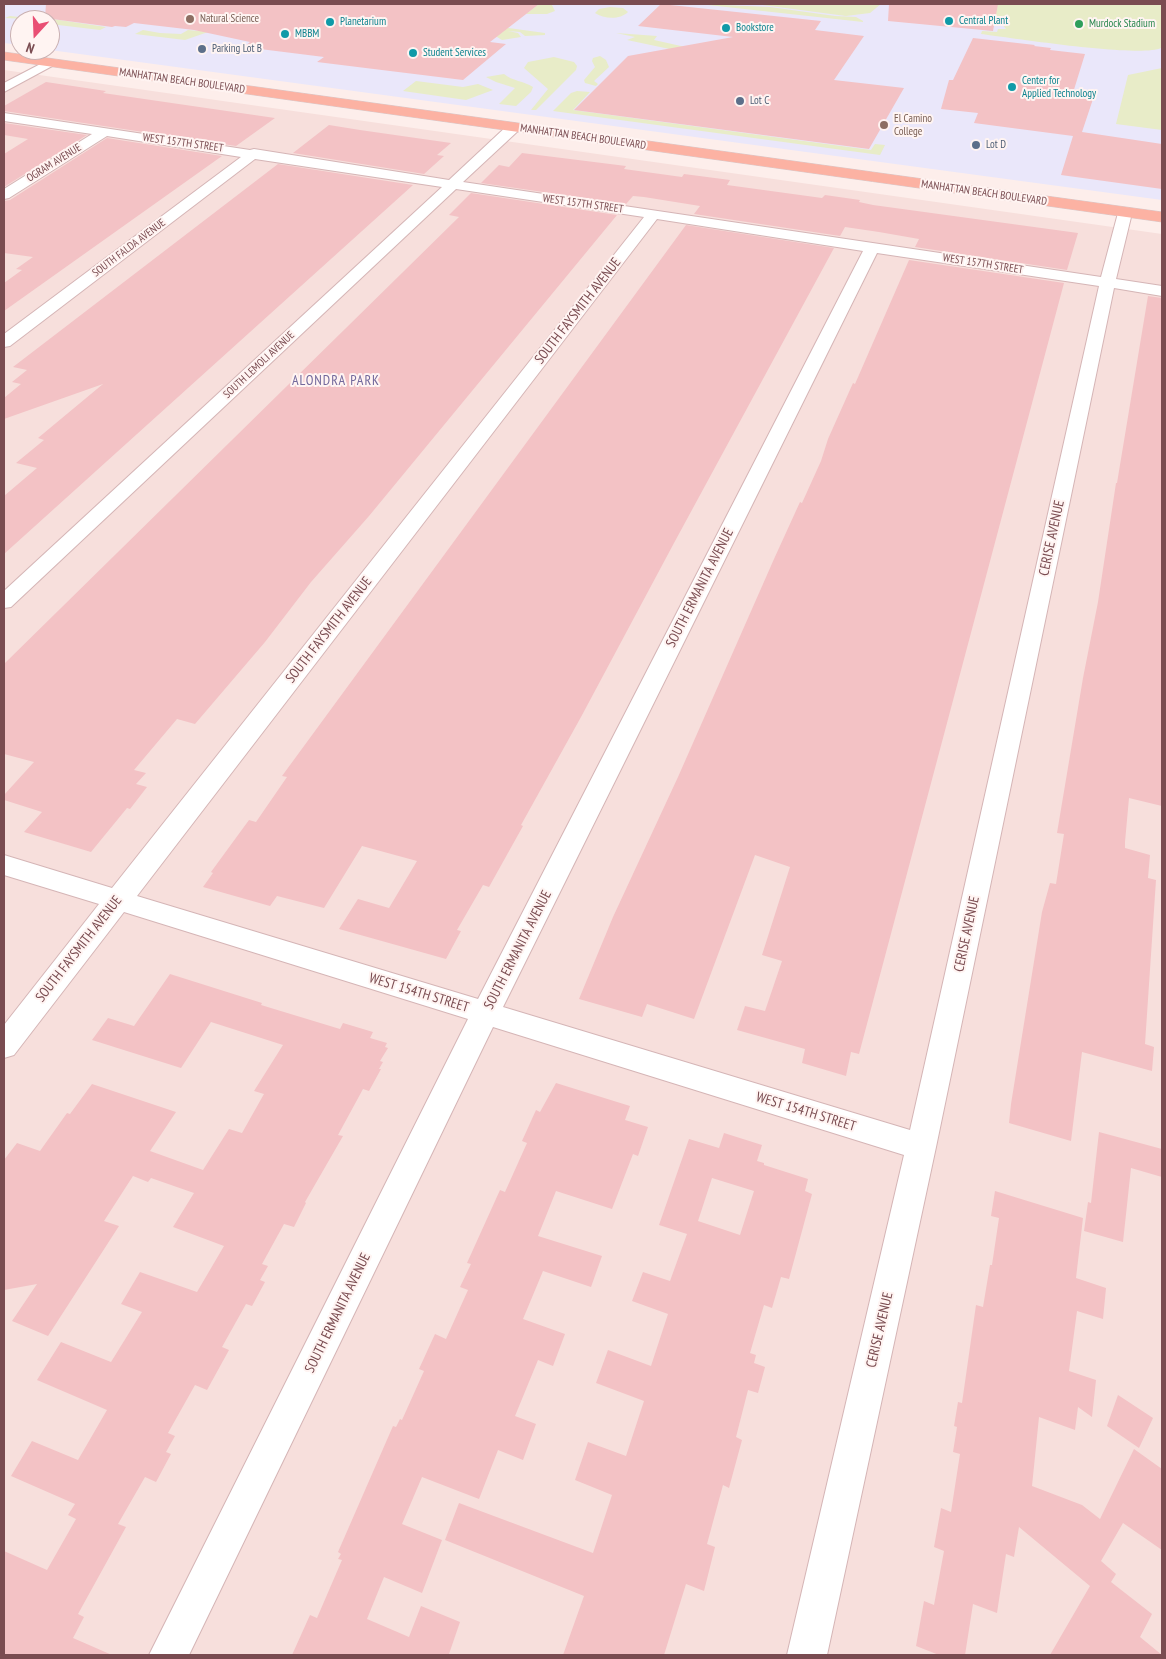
<!DOCTYPE html>
<style>
body{margin:0}
#map{position:relative;width:1166px;height:1659px;overflow:hidden;background:#fdeeeb;font-family:"PT Sans Narrow",sans-serif}
canvas{display:block}
.frame{position:absolute;inset:0;border:5px solid #7a4c51;pointer-events:none}
.north{position:absolute;left:10px;top:10px;width:50px;height:50px;box-sizing:border-box;background:#fff4f2;border:1px solid #cab1b2;border-radius:50%;rotate:200deg;font-size:14px;font-weight:700;line-height:20px;text-align:center;color:#7a4c51}
.north::after{content:'';display:block;margin:auto;width:18px;height:22px;background:#e94f74;clip-path:polygon(50% 0,100% 100%,50% 72%,0 100%)}
</style>
<div id="map">
<canvas width="1166" height="1659"></canvas>
<div class="frame"></div>
<div class="north">N</div>
</div>
<script>
const context = document.querySelector('canvas').getContext('2d');
context.lineJoin = 'round';
function fillPath(path, color) {
  context.fillStyle = color;
  context.fill(path, 'evenodd');
}
function trace(path, color, width, dash) {
  context.strokeStyle = color;
  context.lineWidth = width;
  context.lineCap = dash ? 'butt' : 'round';
  context.setLineDash(dash || []);
  context.stroke(path);
}
function label(font, color, halo, rows, align = 'center') {
  context.font = font + ' "PT Sans Narrow",sans-serif';
  context.lineWidth = 4;
  context.setLineDash([]);
  context.textBaseline = 'middle';
  context.strokeStyle = halo;
  context.fillStyle = color;
  for (const [text, x, y, turn = 0] of rows) {
    context.save();
    context.translate(x, y);
    context.rotate((+turn || 0) * Math.PI / 180);
    context.textAlign = isNaN(turn) ? turn : align;
    if (halo) context.strokeText(text, 0, 0);
    context.fillText(text, 0, 0);
    context.restore();
  }
}
fillPath(new Path2D(`
 M 4,70 L 1162,234 L 1162,1655 L 4,1655 Z`), '#f7dfdc');
fillPath(new Path2D(`
 M 4,4 L 1162,4 L 1162,200 L 50,50 L 50,20 L 20,20 L 20,45 L 4,43 Z`), '#eae7fa');
fillPath(new Path2D(`
 M 539,4 L 552,5 L 555,11 L 547,14 L 526,14 Z
 M 699,4 L 770,7 L 835,16 L 856,17 L 863,21 L 863,22 Z
 M 755,4 L 881,4 L 870,13 L 846,16 Z
 M 915,4 L 1162,4 L 1162,43 L 1161,48 C 1140,58 1013,38 981,34 L 982,31 L 997,32 L 998,29 L 1006,29 L 999,20 C 979,19 925,20 915,4 Z
 M 610,7 L 623,8 L 628,12 C 620,20 604,19 595,13 L 599,9 Z
 M 10,16 L 28,18 L 33,16 L 106,27 L 100,30 L 50,24 L 50,20 L 5,18 Z
 M 216,22 L 208,32 L 185,40 L 135,34 L 143,30 L 160,33 L 181,34 L 188,30 L 199,31 Z
 M 472,23 L 545,33 L 545,35 L 525,36 L 520,32 L 508,31 L 518,33 L 521,37 L 502,40 L 497,37 L 460,33 Z
 M 616,33 L 657,36 L 654,40 L 681,46 L 727,51 L 698,55 L 627,40 L 635,37 Z
 M 600,56 L 606,60 L 609,67 L 594,81 L 598,84 L 596,86 L 585,83 L 584,80 L 595,67 L 592,61 L 593,58 Z
 M 554,57 L 574,62 L 577,66 L 576,70 L 536,110 L 531,110 L 548,89 L 524,68 L 528,62 Z
 M 1162,68 L 1162,130 L 1116,124 L 1128,75 Z
 M 504,74 C 512,81 524,81 533,87 L 531,92 L 516,106 L 499,104 L 515,88 L 496,82 L 486,77 Z
 M 416,81 L 463,87 L 478,84 L 493,90 L 466,100 L 403,91 Z
 M 577,91 L 590,92 L 573,110 L 871,150 L 875,144 L 885,145 L 880,155 L 553,111 L 571,93 Z`), '#e8ecc8');
fillPath(new Path2D(`
 M 46,4 L 539,4 L 490,42 L 506,44 L 463,80 L 317,62 L 324,57 L 244,47 L 250,42 L 194,30 L 134,23 L 126,27 L 115,26 L 112,27 L 45,18 Z
 M 661,4 L 821,21 L 815,30 L 864,36 L 834,80 L 904,88 L 869,149 L 574,110 L 628,56 L 733,37 L 638,26 Z
 M 889,4 L 998,4 L 993,31 L 888,21 Z
 M 973,38 L 1035,45 L 1034,46 L 1051,48 L 1050,50 L 1085,54 L 1072,96 L 1093,99 L 1082,132 L 1162,144 L 1162,189 L 1061,175 L 1073,136 L 974,123 L 978,113 L 941,109 L 949,80 L 953,80 Z
 M 46,82 L 106,91 L 103,93 L 275,118 L 236,146 L 4,111 L 4,106 Z
 M 4,123 L 87,135 L 4,187 L 4,154 L 28,139 L 4,135 Z
 M 329,125 L 360,130 L 451,143 L 437,155 L 444,156 L 424,174 L 293,153 Z
 M 107,138 L 222,156 L 4,311 L 4,283 L 22,270 L 16,269 L 33,257 L 4,253 L 4,201 L 10,200 Z
 M 522,153 L 626,166 L 624,169 L 682,177 L 684,174 L 730,180 L 727,185 L 822,198 L 825,195 L 860,200 L 859,202 L 873,205 L 1078,233 L 1067,270 L 915,247 L 919,239 L 879,232 L 845,227 L 840,236 L 694,214 L 700,206 L 644,197 L 633,196 L 626,204 L 481,183 L 499,165 L 509,167 Z
 M 278,164 L 413,185 L 4,554 L 4,496 L 37,468 L 16,463 L 44,440 L 38,438 L 103,384 L 4,419 L 4,398 L 21,384 L 12,382 L 27,370 L 13,367 Z
 M 471,193 L 617,215 L 369,516 L 311,582 L 265,642 L 195,724 L 177,719 L 134,770 L 146,773 L 136,784 L 147,787 L 130,809 L 127,808 L 91,852 L 24,832 L 42,812 L 4,800 L 4,795 L 34,762 L 4,754 L 4,664 L 459,217 L 449,215 Z
 M 686,225 L 834,248 L 674,543 L 581,717 L 521,825 L 523,826 L 489,887 L 483,885 L 457,930 L 461,931 L 446,959 L 339,929 L 358,899 L 389,908 L 417,861 L 362,846 L 324,908 L 277,896 L 270,906 L 203,887 L 213,873 L 211,872 L 249,820 L 256,822 L 287,777 L 282,776 Z
 M 909,260 L 1064,283 L 859,1054 L 851,1052 L 846,1076 L 802,1063 L 805,1049 L 737,1030 L 745,1006 L 765,1011 L 782,961 L 762,955 L 790,867 L 755,855 L 694,1019 L 647,1004 L 642,1017 L 579,999 L 613,917 L 678,777 L 774,559 L 800,502 L 802,503 L 821,461 L 828,439 L 853,383 L 855,384 Z
 M 1148,296 L 1162,298 L 1162,806 L 1129,798 L 1125,842 L 1125,848 L 1150,855 L 1148,878 L 1156,880 L 1145,1044 L 1154,1047 L 1152,1071 L 1082,1052 L 1071,1141 L 1009,1123 L 1011,1104 L 1042,912 L 1050,883 L 1056,884 L 1064,834 L 1057,833 L 1083,678 L 1098,602 L 1116,483 L 1117,483 Z
 M 170,974 L 262,1003 L 261,1005 L 340,1029 L 343,1023 L 373,1032 L 370,1038 L 387,1043 L 385,1047 L 388,1048 L 380,1061 L 383,1062 L 379,1069 L 381,1069 L 369,1091 L 363,1089 L 338,1135 L 343,1136 L 305,1202 L 306,1203 L 294,1227 L 284,1224 L 262,1264 L 268,1266 L 260,1280 L 265,1282 L 252,1306 L 246,1304 L 222,1347 L 229,1350 L 207,1390 L 195,1385 L 168,1433 L 175,1436 L 166,1452 L 171,1454 L 156,1482 L 145,1477 L 118,1524 L 126,1527 L 78,1614 L 84,1617 L 73,1638 L 112,1655 L 4,1655 L 4,1551 L 47,1570 L 76,1519 L 68,1515 L 75,1504 L 11,1476 L 32,1441 L 78,1460 L 107,1410 L 37,1380 L 61,1342 L 111,1362 L 142,1312 L 121,1304 L 140,1272 L 197,1292 L 224,1246 L 173,1227 L 194,1193 L 151,1178 L 148,1182 L 133,1176 L 104,1221 L 119,1226 L 48,1336 L 12,1321 L 37,1284 L 4,1290 L 4,1160 L 17,1143 L 40,1151 L 67,1113 L 70,1114 L 92,1084 L 176,1112 L 150,1151 L 203,1170 L 229,1129 L 242,1133 L 264,1094 L 254,1091 L 283,1045 L 211,1022 L 181,1068 L 92,1040 L 108,1018 L 134,1026 Z
 M 556,1083 L 630,1106 L 625,1120 L 648,1127 L 638,1156 L 633,1154 L 612,1209 L 556,1191 L 538,1236 L 602,1256 L 591,1287 L 543,1271 L 523,1319 L 565,1334 L 553,1366 L 538,1360 L 515,1416 L 536,1424 L 523,1460 L 498,1450 L 479,1499 L 422,1477 L 402,1524 L 442,1540 L 422,1593 L 384,1577 L 367,1619 L 409,1637 L 421,1606 L 460,1622 L 449,1654 L 451,1655 L 292,1655 L 310,1615 L 317,1618 L 342,1560 L 338,1559 L 341,1554 L 338,1552 L 393,1426 L 396,1427 L 400,1419 L 402,1420 L 424,1371 L 419,1369 L 435,1334 L 446,1339 L 468,1290 L 460,1287 L 471,1264 L 467,1263 L 500,1190 L 505,1192 L 527,1143 L 522,1141 L 536,1110 L 540,1112 Z
 M 1099,1132 L 1162,1149 L 1162,1177 L 1131,1168 L 1123,1242 L 1084,1231 L 1088,1202 L 1091,1203 Z
 M 724,1133 L 762,1145 L 757,1161 L 764,1163 L 764,1165 L 808,1179 L 805,1191 L 812,1194 L 789,1279 L 781,1277 L 772,1308 L 764,1305 L 750,1353 L 756,1355 L 754,1363 L 765,1367 L 758,1393 L 748,1390 L 736,1437 L 742,1440 L 729,1488 L 723,1485 L 707,1544 L 715,1547 L 704,1591 L 686,1584 L 664,1655 L 563,1655 L 584,1596 L 445,1540 L 459,1503 L 593,1553 L 612,1495 L 575,1480 L 588,1442 L 626,1456 L 644,1401 L 596,1383 L 608,1350 L 651,1366 L 668,1314 L 632,1301 L 643,1272 L 670,1281 L 687,1234 L 659,1225 L 689,1139 L 719,1148 ZM 712,1178 L 754,1191 L 740,1235 L 698,1221 Z
 M 995,1191 L 1083,1218 L 1076,1278 L 1106,1288 L 1103,1319 L 1077,1311 L 1069,1371 L 1096,1380 L 1092,1417 L 1078,1407 L 1075,1430 L 1039,1417 L 1032,1486 L 1082,1505 L 1100,1519 L 1134,1449 L 1162,1469 L 1162,1550 L 1123,1523 L 1101,1561 L 1116,1574 L 1111,1582 L 1152,1614 L 1140,1637 L 1162,1655 L 1050,1655 L 1090,1586 L 1019,1527 L 1014,1557 L 1006,1554 L 997,1613 L 973,1604 L 965,1655 L 939,1655 L 916,1646 L 924,1601 L 934,1605 L 944,1551 L 934,1547 L 941,1508 L 951,1512 L 960,1454 L 953,1452 L 957,1427 L 954,1426 L 958,1402 L 962,1403 L 976,1305 L 983,1307 L 990,1265 L 992,1265 L 999,1218 L 991,1216 Z
 M 1118,1395 L 1153,1418 L 1139,1448 L 1107,1426 Z`), '#f3c2c5');
const minor = new Path2D(`
 M 50,59 L 56,63 L 54,65 L 4,92 L 4,83 Z
 M 4,113 L 250,150 L 254,149 L 449,180 L 509,124 L 514,123 L 520,127 L 519,130 L 463,182 L 1101,277 L 1118,213 L 1120,210 L 1130,210 L 1132,213 L 1116,279 L 1162,286 L 1162,296 L 1114,288 L 936,1147 L 827,1655 L 787,1655 L 904,1155 L 493,1027 L 189,1655 L 149,1655 L 468,1019 L 124,912 L 14,1055 L 4,1058 L 4,1025 L 99,904 L 4,875 L 4,855 L 112,888 L 644,217 L 456,189 L 11,607 L 4,608 L 4,591 L 442,187 L 255,159 L 10,346 L 4,347 L 4,334 L 241,157 L 107,136 L 9,198 L 4,199 L 4,189 L 92,134 L 4,121 ZM 657,219 L 863,251 L 478,999 L 137,896 ZM 877,253 L 1099,286 L 910,1130 L 503,1007 Z`);
const primary = new Path2D(`
 M 4,52 L 1162,212 L 1162,222 L 4,60 Z`);
trace(minor, '#d5b5b6', 2);
trace(primary, '#d7c9cb', 1);
fillPath(minor, '#fff');
fillPath(primary, '#fcb2a3');
for (const [x, y, r, color] of [
 [190,19,5,"#8d6e63"],
 [949,21,5,"#0f9aa8"],
 [330,22,5,"#0f9aa8"],
 [1079,24,5,"#2e9e5b"],
 [726,28,5,"#0f9aa8"],
 [285,34,5,"#0f9aa8"],
 [202,49,5,"#5c6f8a"],
 [413,53,5,"#0f9aa8"],
 [1012,87,5,"#0f9aa8"],
 [740,101,5,"#5c6f8a"],
 [884,125,5,"#8d6e63"],
 [976,145,5,"#5c6f8a"]
]) {
  const dot = new Path2D();
  dot.arc(x, y, r, 0, 2 * Math.PI);
  context.fillStyle = color;
  context.fill(dot);
  trace(dot, '#fff4f2', 2);
}
label('11px', '#785e54', '#fff4f2', [
 ["Natural Science",200,19],
 ["El Camino",894,119],
 ["College",894,132]
], 'left');
label('11px', '#0d838f', '#fff4f2', [
 ["Central Plant",959,21],
 ["Planetarium",340,22],
 ["Bookstore",736,28],
 ["MBBM",295,34],
 ["Student Services",423,53],
 ["Center for",1022,81],
 ["Applied Technology",1022,94]
], 'left');
label('11px', '#27864d', '#fff4f2', [
 ["Murdock Stadium",1089,24]
], 'left');
label('11px', '#4e5e75', '#fff4f2', [
 ["Parking Lot B",212,49],
 ["Lot C",750,101],
 ["Lot D",986,145]
], 'left');
label('11px', '#7a4c51', '#fff4f2', [
 ["MANHATTAN BEACH BOULEVARD",182,81,8],
 ["MANHATTAN BEACH BOULEVARD",583,137,8],
 ["WEST 157TH STREET",183,143,8],
 ["OGRAM AVENUE",54,163,-32],
 ["MANHATTAN BEACH BOULEVARD",984,193,8],
 ["WEST 157TH STREET",583,204,8],
 ["SOUTH FALDA AVENUE",129,248,-37],
 ["WEST 157TH STREET",983,264,9],
 ["SOUTH LEMOLI AVENUE",259,365,-43]
]);
label('14px', '#7a4c51', '#fff4f2', [
 ["SOUTH FAYSMITH AVENUE",578,311,-52],
 ["CERISE AVENUE",1052,538,-78],
 ["SOUTH ERMANITA AVENUE",700,588,-63],
 ["SOUTH FAYSMITH AVENUE",329,630,-52],
 ["CERISE AVENUE",967,934,-78],
 ["SOUTH FAYSMITH AVENUE",79,949,-52],
 ["SOUTH ERMANITA AVENUE",518,950,-63],
 ["WEST 154TH STREET",419,993,17],
 ["WEST 154TH STREET",806,1112,17],
 ["SOUTH ERMANITA AVENUE",338,1313,-64],
 ["CERISE AVENUE",880,1330,-77]
]);
context.letterSpacing = '1px';
label('14px', '#73699c', '#fff4f2', [
 ["ALONDRA PARK",336,381]
]);
context.letterSpacing = '0px';
</script>
